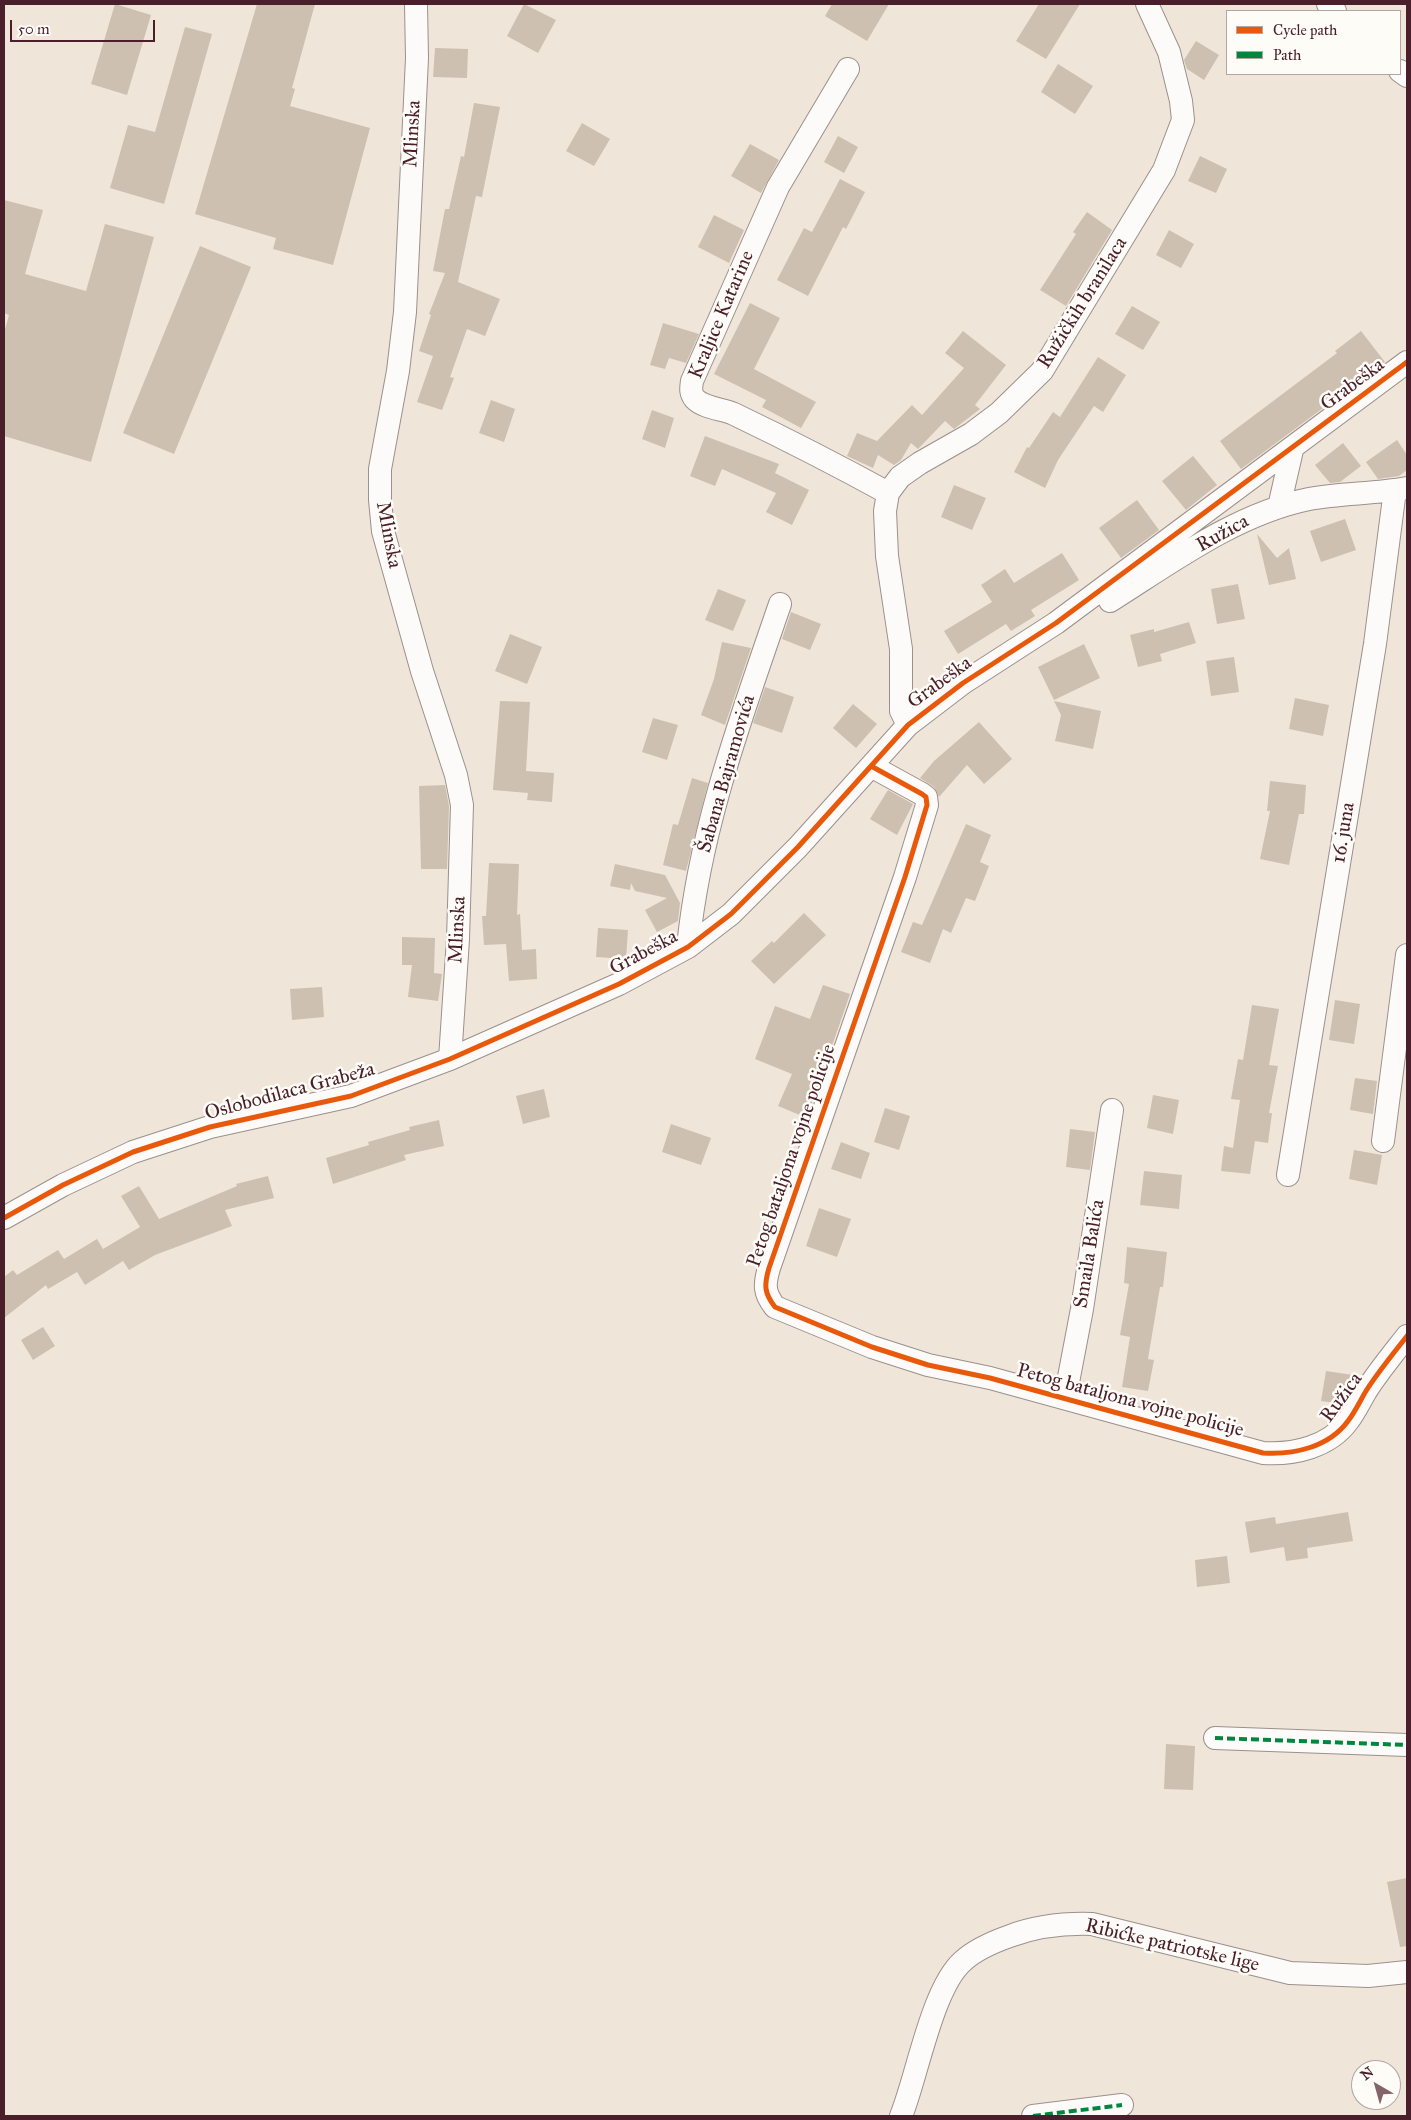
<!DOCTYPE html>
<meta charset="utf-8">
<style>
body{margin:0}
#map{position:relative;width:1411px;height:2120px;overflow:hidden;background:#efe5d9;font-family:"IM FELL Great Primer",serif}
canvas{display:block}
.frame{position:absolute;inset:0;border:5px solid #4a1f2b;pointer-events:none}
.legend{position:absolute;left:1226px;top:10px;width:175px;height:65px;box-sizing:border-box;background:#fdfcf7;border:1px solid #b5a4a5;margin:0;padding:6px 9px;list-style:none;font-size:15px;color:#4a1f2b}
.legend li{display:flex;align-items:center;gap:10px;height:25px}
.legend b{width:25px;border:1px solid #b5a4a5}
.north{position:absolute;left:1351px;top:2060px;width:50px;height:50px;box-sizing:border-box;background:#fdfcf7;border:1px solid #b5a4a5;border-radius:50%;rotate:322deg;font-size:14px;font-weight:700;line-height:20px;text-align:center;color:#4a1f2b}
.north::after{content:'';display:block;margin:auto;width:18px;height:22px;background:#846468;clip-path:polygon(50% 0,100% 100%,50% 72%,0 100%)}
.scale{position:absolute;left:10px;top:20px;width:145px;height:22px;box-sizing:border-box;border:2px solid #4a1f2b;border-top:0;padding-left:6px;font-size:15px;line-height:18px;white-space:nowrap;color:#4a1f2b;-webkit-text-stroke:4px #fdfcf7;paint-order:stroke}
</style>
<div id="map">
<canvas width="1411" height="2120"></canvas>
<div class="frame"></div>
<ul class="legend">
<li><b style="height:6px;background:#e8590c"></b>Cycle path</li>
<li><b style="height:6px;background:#00873e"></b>Path</li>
</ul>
<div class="north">N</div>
<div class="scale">50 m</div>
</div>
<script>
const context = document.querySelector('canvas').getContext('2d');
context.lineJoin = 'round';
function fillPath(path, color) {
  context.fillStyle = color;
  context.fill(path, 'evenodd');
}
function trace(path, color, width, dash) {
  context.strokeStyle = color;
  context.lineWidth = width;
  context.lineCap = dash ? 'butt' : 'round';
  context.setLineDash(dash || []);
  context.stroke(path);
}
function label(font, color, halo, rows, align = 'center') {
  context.font = font + ' "IM FELL Great Primer",serif';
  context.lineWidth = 5;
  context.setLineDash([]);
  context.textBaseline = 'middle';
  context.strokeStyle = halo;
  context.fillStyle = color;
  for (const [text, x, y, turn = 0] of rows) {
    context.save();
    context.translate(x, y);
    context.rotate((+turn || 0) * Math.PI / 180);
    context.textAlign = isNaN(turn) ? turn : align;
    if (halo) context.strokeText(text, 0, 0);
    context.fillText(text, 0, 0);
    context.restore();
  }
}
fillPath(new Path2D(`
 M 115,4 L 151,15 L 127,95 L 91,84 Z
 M 257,4 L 315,4 L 292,88 L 295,89 L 290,106 L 370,128 L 333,265 L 273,249 L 276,238 L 195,214 Z
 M 524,4 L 556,20 L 538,53 L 507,36 Z
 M 832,4 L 889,4 L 867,41 L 825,16 Z
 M 1039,4 L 1080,4 L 1046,59 L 1016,41 Z
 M 185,27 L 212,34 L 164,204 L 110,188 L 128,125 L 155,132 Z
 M 1196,41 L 1219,55 L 1204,80 L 1187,69 L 1184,60 Z
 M 435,48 L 468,49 L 467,78 L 433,77 Z
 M 1058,64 L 1093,86 L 1075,114 L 1041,92 Z
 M 474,103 L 500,107 L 482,197 L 476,196 L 458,282 L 500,299 L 485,336 L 467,329 L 450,377 L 454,378 L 442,410 L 417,402 L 433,356 L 419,351 L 431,315 L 429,314 L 445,273 L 433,271 L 445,209 L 449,209 L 461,156 L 464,157 Z
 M 582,123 L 610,139 L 594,166 L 566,151 Z
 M 838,136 L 858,147 L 844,173 L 824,162 Z
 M 750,144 L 779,160 L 761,193 L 731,176 Z
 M 1200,156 L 1227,169 L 1216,193 L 1188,181 Z
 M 840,179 L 865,192 L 846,229 L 843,227 L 808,296 L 777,280 L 804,228 L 812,232 Z
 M 4,200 L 43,210 L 25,274 L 86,291 L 105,224 L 154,237 L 91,462 L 4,436 L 4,333 L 9,315 L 4,313 Z
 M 1087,212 L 1112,230 L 1066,306 L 1040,290 L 1076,234 L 1073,232 Z
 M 714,215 L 744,230 L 729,263 L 698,247 Z
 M 1169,230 L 1194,244 L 1181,268 L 1156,255 Z
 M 200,246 L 251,267 L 174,454 L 123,433 Z
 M 750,303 L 780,318 L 754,369 L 816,402 L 801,428 L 762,407 L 766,400 L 714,374 Z
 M 1132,306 L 1160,322 L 1143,350 L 1115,334 Z
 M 663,323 L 699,334 L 686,363 L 669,358 L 665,369 L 650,365 Z
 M 963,331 L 1006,365 L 975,405 L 980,409 L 954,429 L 945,421 L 918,449 L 911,443 L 901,460 L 894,465 L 878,455 L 873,468 L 847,456 L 857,433 L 877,441 L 912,405 L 922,415 L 964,368 L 945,353 Z
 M 1361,331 L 1385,362 L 1241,469 L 1220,441 L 1337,353 L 1335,351 Z
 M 1098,357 L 1126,375 L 1103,412 L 1094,406 L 1058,460 L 1045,488 L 1014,472 L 1027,447 L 1029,448 L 1053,412 L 1060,417 Z
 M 491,400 L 515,409 L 504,442 L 479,433 Z
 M 652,410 L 674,418 L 665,448 L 642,439 Z
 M 705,436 L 779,464 L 775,473 L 809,490 L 792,525 L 766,512 L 776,493 L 722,469 L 715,486 L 690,476 Z
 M 1397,440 L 1407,455 L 1407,470 L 1399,476 L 1378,479 L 1366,462 Z
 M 1343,443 L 1361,466 L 1340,482 L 1330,483 L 1315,465 Z
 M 1193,456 L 1217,485 L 1186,510 L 1162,481 Z
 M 954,485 L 986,498 L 972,530 L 941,517 Z
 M 1137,500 L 1159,530 L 1121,558 L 1099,528 Z
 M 1345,519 L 1356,550 L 1321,562 L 1310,531 Z
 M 1257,534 L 1277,558 L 1289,548 L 1296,579 L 1269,585 Z
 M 1062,553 L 1079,580 L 1031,610 L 1035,616 L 1011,631 L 1006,624 L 958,654 L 944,631 L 992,602 L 981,585 L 1005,569 L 1014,583 Z
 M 1238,584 L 1245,619 L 1217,624 L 1211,589 Z
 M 718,589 L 746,600 L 733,631 L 705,620 Z
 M 791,612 L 821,624 L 810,650 L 782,639 Z
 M 1189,622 L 1196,643 L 1160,654 L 1162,661 L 1138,667 L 1130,635 L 1154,629 L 1154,632 Z
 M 510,634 L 542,647 L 527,684 L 495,671 Z
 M 722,642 L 751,648 L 725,725 L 701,715 L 714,679 Z
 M 1084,644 L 1100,678 L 1054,700 L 1038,667 Z
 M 1234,657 L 1239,692 L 1211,696 L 1206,661 Z
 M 765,687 L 794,697 L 782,733 L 753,723 Z
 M 1295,698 L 1329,705 L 1323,736 L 1289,729 Z
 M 500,701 L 530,702 L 526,771 L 554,773 L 552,802 L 527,800 L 528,793 L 493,790 Z
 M 1054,701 L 1101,711 L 1093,749 L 1055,741 L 1061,715 Z
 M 853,704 L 877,724 L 856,748 L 833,728 Z
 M 653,718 L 678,725 L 667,760 L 642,752 Z
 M 979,722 L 1012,759 L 984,784 L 967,765 L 939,797 L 934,787 L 920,778 L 934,761 Z
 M 692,778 L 708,783 L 686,871 L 663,865 L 673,824 L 678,825 Z
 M 1270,781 L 1306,785 L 1304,814 L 1299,814 L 1289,865 L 1260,859 L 1270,811 L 1267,811 Z
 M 445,785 L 449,806 L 447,869 L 421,869 L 419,786 Z
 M 888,790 L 913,804 L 897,835 L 870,819 Z
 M 966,824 L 991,835 L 980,862 L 989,866 L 975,901 L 966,898 L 951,933 L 943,929 L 930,963 L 901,952 L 913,922 L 922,925 Z
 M 489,863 L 519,864 L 517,915 L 520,914 L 522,950 L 536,949 L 537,979 L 509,981 L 506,944 L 484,945 L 482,916 L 486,916 Z
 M 615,864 L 665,875 L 680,903 L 678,921 L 657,932 L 645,910 L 667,898 L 635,891 L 631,883 L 630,890 L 610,886 Z
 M 804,913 L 826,935 L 774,984 L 751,961 L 772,941 L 774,943 Z
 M 598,928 L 628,930 L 626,959 L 596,957 Z
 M 402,937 L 435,938 L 434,973 L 442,974 L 438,1001 L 408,997 L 412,965 L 402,965 Z
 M 823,985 L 850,994 L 807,1118 L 778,1106 L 792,1074 L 755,1059 L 775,1006 L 810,1019 Z
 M 322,987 L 324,1017 L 292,1020 L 290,989 Z
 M 1335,1000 L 1360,1004 L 1354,1044 L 1329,1040 Z
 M 1252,1005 L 1279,1009 L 1269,1065 L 1278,1066 L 1269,1113 L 1272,1113 L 1268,1143 L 1255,1141 L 1250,1174 L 1221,1171 L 1224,1146 L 1233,1148 L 1240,1100 L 1231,1099 L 1238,1059 L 1243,1060 Z
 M 1355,1078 L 1377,1081 L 1373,1114 L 1350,1110 Z
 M 544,1089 L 550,1117 L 523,1124 L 516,1096 Z
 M 1153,1095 L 1179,1100 L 1173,1134 L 1147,1128 Z
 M 885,1108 L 910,1116 L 899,1150 L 874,1142 Z
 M 439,1120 L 444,1146 L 404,1155 L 406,1160 L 333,1184 L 326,1158 L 369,1145 L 368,1142 L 410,1130 L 409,1127 Z
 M 671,1124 L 711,1138 L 701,1165 L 662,1152 Z
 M 1070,1129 L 1095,1132 L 1090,1170 L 1066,1167 Z
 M 841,1142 L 870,1153 L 861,1179 L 831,1169 Z
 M 1354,1150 L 1382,1155 L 1377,1185 L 1349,1179 Z
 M 1144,1171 L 1182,1175 L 1179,1209 L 1140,1205 Z
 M 268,1176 L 274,1198 L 225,1210 L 232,1226 L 155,1255 L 129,1270 L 123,1261 L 85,1285 L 77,1272 L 48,1289 L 46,1285 L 4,1318 L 4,1277 L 13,1270 L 17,1275 L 58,1250 L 64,1259 L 97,1239 L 103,1249 L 140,1227 L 121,1196 L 139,1186 L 159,1219 L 237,1186 L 236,1184 Z
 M 819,1208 L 851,1219 L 837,1257 L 806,1246 Z
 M 1127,1247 L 1167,1252 L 1163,1287 L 1160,1287 L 1148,1359 L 1154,1360 L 1148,1391 L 1122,1387 L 1130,1337 L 1120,1335 L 1129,1284 L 1124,1283 Z
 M 43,1327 L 55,1346 L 33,1360 L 21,1340 Z
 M 1326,1371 L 1353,1375 L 1350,1392 L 1343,1404 L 1321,1401 Z
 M 1348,1512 L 1353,1541 L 1307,1548 L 1308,1558 L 1286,1561 L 1284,1547 L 1250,1553 L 1245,1522 L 1275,1517 L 1276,1524 Z
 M 1227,1556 L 1230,1583 L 1197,1587 L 1195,1560 Z
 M 1166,1744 L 1195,1746 L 1193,1790 L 1164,1789 Z
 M 1407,1878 L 1407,1946 L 1400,1947 L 1387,1882 Z`), '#cdc0b0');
const minor = new Path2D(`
 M 416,4 L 417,58 L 405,312 L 398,371 L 380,469 L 380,500 L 383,531 L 422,671 L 456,775 L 462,805 L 458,939 L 450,1059
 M 1328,4 L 1335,11
 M 848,69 L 778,187 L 692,381 C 691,388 690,393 695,399 C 704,408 722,409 734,414 C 786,439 837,465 888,493
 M 1400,71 L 1407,76
 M 1279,507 L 1292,450
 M 1110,601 C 1172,562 1236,514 1309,499 C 1341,493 1375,494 1407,488
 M 908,725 L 901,711 L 901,649 L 887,556 L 885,511 L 888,493 L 900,477 L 920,463 L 971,434 L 999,413 L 1042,371 L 1164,170 L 1183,120 L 1181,101 L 1169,52 L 1147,4
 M 871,766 L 922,794 L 926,797 L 927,805 L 905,877 L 769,1268 C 764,1285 764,1293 775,1307 L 872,1347 L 928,1365 L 990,1378 L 1263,1453 C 1294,1455 1329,1447 1348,1421 C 1355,1412 1360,1401 1366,1391 C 1378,1372 1393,1354 1407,1336
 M 688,947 C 700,827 741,718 780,604
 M 1383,1141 L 1407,955
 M 1288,1175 L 1375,644 L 1395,490
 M 4,1218 L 63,1185 L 133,1152 L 210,1127 L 351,1096 L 450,1059 L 619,984 L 688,947 L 731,914 L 798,847 L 908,725 L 963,683 L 1056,623 L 1407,362
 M 1065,1398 L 1082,1309 L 1112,1110
 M 1215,1738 L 1407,1745
 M 901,2116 C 917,2077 932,1988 963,1961 C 976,1949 993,1942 1010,1936 C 1037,1926 1063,1923 1092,1924 L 1290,1973 L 1368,1976 L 1407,1972
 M 1033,2116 L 1122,2105`);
trace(minor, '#9b908b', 24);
trace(minor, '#fdfbf9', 22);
trace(new Path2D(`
 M 1215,1738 L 1407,1745
 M 1033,2116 L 1122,2105`), '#00873e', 4, [8, 4]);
trace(new Path2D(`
 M 871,766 L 922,794 L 926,797 L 927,805 L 905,877 L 769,1268 C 764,1285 764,1293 775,1307 L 872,1347 L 928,1365 L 990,1378 L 1263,1453 C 1294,1455 1329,1447 1348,1421 C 1355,1412 1360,1401 1366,1391 C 1378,1372 1393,1354 1407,1336
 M 4,1218 L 63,1185 L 133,1152 L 210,1127 L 351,1096 L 450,1059 L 619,984 L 688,947 L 731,914 L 798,847 L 908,725 L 963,683 L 1056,623 L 1407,362`), '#e8590c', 5);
label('20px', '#4a1f2b', '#fdfcf7', [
 ["Mlinska",413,134,-87],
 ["Ružičkih branilaca",1083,303,-58],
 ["Kraljice Katarine",722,315,-67],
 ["Grabeška",1353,385,-37],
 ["Ružica",1223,534,-29],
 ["Mlinska",388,535,79],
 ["Grabeška",940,683,-36],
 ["Šabana Bajramovića",727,774,-74],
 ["16. juna",1344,833,-81],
 ["Mlinska",458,930,-87],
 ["Grabeška",644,953,-28],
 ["Oslobodilaca Grabeža",290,1092,-15],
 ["Petog bataljona vojne policije",792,1156,-71],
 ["Smaila Balića",1090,1254,-81],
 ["Ružica",1342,1398,-54],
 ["Petog bataljona vojne policije",1130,1401,15],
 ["Ribićke patriotske lige",1172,1946,13]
]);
</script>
